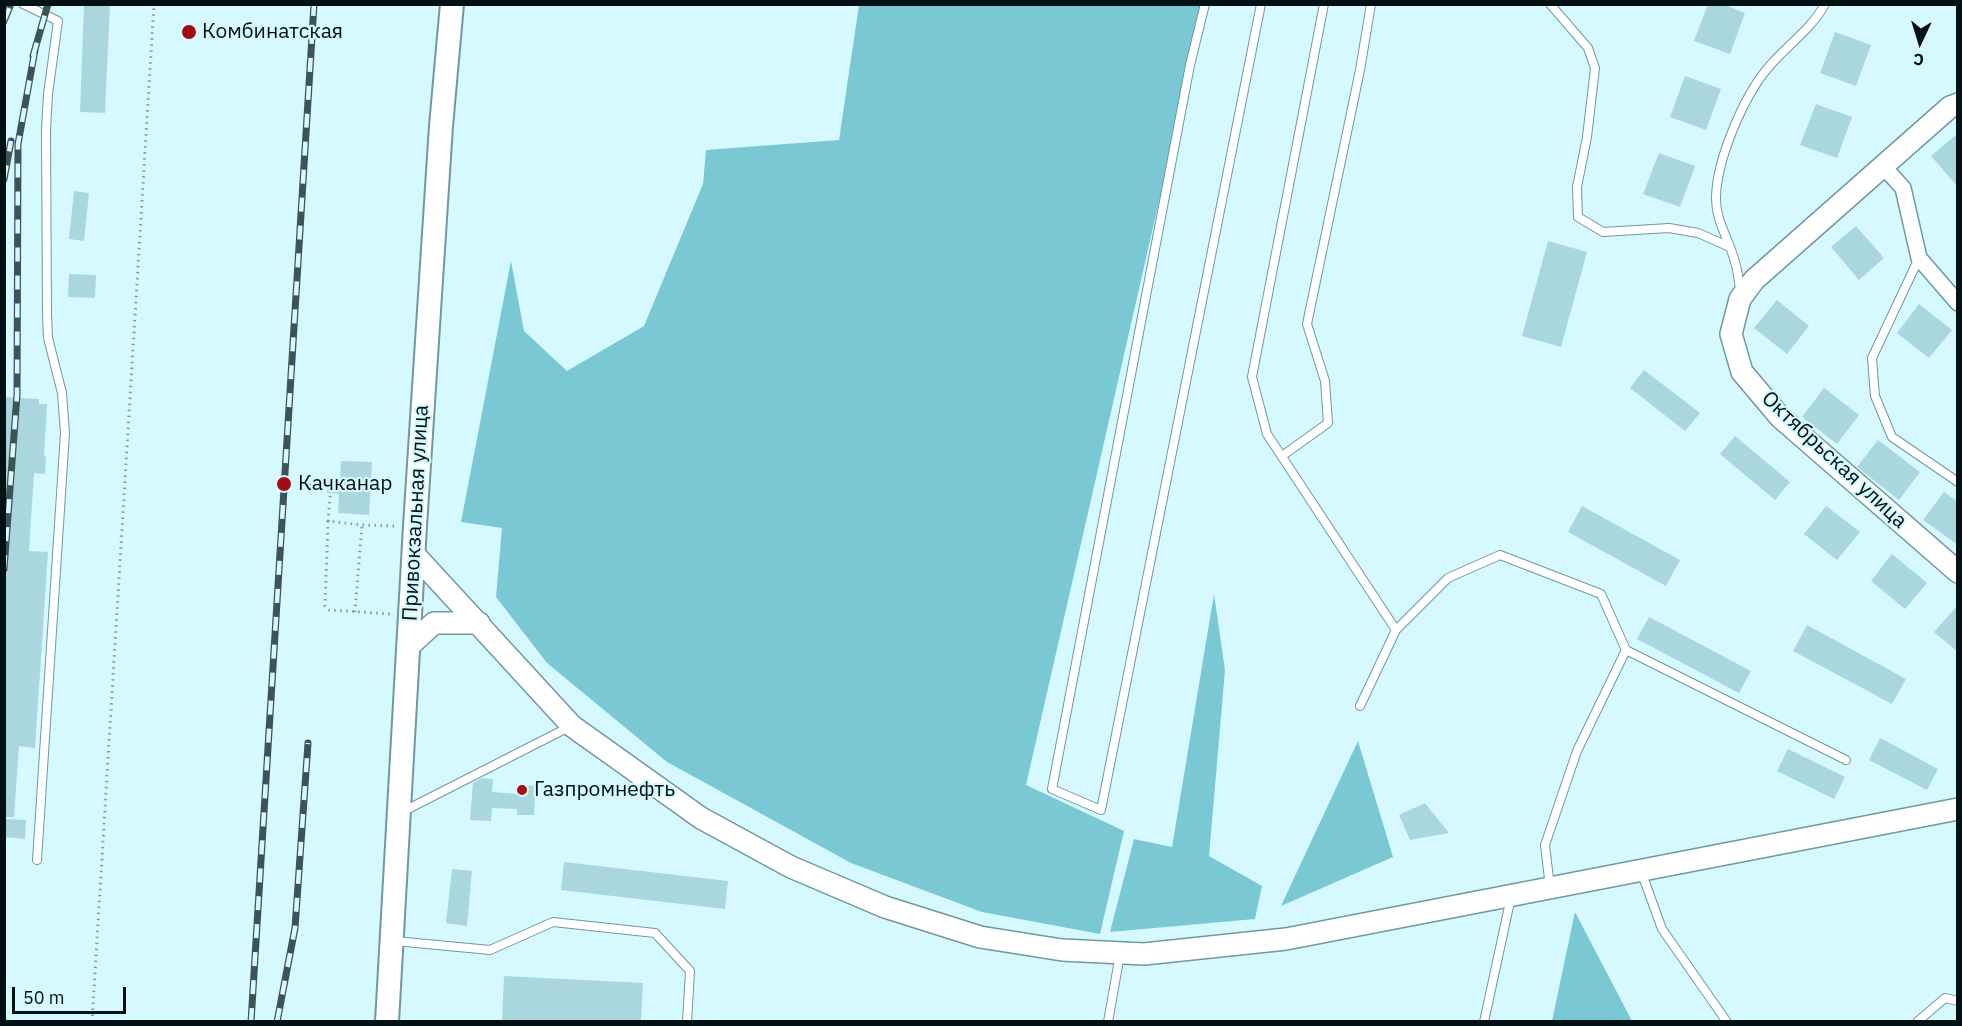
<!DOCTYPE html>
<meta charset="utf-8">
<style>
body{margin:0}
#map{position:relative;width:1962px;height:1026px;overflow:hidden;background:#d5f9fe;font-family:"IBM Plex Sans",sans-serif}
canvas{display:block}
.frame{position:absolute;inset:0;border:6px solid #021113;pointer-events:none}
.north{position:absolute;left:1890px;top:12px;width:60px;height:60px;-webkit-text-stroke:4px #d5f9fe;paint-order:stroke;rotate:184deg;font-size:16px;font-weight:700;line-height:24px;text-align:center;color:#021113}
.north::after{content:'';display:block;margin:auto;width:21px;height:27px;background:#021113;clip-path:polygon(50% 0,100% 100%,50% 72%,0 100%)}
.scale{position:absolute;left:12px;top:987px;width:114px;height:27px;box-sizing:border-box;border:3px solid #021113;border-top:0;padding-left:8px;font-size:18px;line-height:21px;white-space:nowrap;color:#021113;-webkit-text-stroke:4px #d5f9fe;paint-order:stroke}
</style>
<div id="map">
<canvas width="1962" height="1026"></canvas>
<div class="frame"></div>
<div class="north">С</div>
<div class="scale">50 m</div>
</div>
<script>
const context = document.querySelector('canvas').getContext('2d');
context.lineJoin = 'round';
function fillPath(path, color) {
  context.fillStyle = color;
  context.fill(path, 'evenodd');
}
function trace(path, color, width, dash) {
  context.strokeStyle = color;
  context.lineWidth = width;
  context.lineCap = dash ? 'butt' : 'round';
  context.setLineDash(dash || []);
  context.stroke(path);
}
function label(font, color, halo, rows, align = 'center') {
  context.font = font + ' "IBM Plex Sans",sans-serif';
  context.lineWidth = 4.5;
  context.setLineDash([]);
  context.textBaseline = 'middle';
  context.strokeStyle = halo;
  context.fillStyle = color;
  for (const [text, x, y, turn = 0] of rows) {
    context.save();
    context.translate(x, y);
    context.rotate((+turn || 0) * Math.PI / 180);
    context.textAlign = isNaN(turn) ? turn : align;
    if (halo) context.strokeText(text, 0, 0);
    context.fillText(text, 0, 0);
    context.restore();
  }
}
fillPath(new Path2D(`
 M 859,5 L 1200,5 L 1190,65 L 1026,785 L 1124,831 L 1100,934 L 982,912 L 851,863 L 667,762 L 547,663 L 496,597 L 502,528 L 461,522 L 511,261 L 524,331 L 567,371 L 644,326 L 703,184 L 706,150 L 839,140 Z
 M 1214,594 L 1225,670 L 1209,856 L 1262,886 L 1255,919 L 1110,932 L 1134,839 L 1172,847 Z
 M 1358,741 L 1393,857 L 1281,906 Z
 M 1575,912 L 1632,1021 L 1552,1021 Z`), '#79c8d3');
fillPath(new Path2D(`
 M 84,4 L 110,4 L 105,113 L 80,112 Z
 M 1708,4 L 1722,4 L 1745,13 L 1730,54 L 1694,41 Z
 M 1835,32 L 1871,45 L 1856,86 L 1820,73 Z
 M 1685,76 L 1721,89 L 1706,130 L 1670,117 Z
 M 1816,104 L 1852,117 L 1837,158 L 1800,145 Z
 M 1958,133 L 1958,187 L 1931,156 Z
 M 1659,153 L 1695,166 L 1680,207 L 1643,194 Z
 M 74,191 L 89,193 L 84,241 L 69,239 Z
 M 1856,226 L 1884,258 L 1859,280 L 1831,247 Z
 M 1548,241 L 1587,252 L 1561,347 L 1522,336 Z
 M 69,274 L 96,275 L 95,298 L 68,297 Z
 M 1777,300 L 1809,326 L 1787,354 L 1754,328 Z
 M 1919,304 L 1952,330 L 1929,358 L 1897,333 Z
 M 1644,370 L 1700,413 L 1685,431 L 1630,388 Z
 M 1824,388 L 1859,415 L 1837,444 L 1802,417 Z
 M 4,397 L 39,399 L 39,404 L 47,404 L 44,456 L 46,456 L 45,474 L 34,473 L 29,551 L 48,552 L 35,748 L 19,746 L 14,817 L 4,817 Z
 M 1735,436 L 1790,482 L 1775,500 L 1720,454 Z
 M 1878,440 L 1920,472 L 1899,500 L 1857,467 Z
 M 341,461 L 372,462 L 369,515 L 338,513 L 339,494 L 327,493 L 328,480 L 340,481 Z
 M 1944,492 L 1958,502 L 1958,545 L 1923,520 Z
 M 1582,506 L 1680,560 L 1666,586 L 1568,532 Z
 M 1826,506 L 1860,532 L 1837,560 L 1804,534 Z
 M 1892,554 L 1927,583 L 1905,609 L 1871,581 Z
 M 1958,605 L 1958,652 L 1934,632 Z
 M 1649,617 L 1751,671 L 1739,693 L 1637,639 Z
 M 1807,625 L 1906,679 L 1892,704 L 1793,651 Z
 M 1880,738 L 1938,769 L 1927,790 L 1869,760 Z
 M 1788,749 L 1845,777 L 1834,799 L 1777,771 Z
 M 482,778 L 493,779 L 492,792 L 518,794 L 519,785 L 536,786 L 534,815 L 517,815 L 517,809 L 492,808 L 491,821 L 470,820 L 473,783 Z
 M 1425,803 L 1449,833 L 1410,840 L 1399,815 Z
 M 4,819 L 26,820 L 25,839 L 4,837 Z
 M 564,862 L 728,881 L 725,909 L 561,890 Z
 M 452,869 L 472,871 L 467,926 L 446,923 Z
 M 504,976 L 643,983 L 641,1022 L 502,1022 Z`), '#aad6dd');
const lane = new Path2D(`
 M 23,4 L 58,21 L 48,94 L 46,130 L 47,315 L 48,338 L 62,393 L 65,433 L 37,860
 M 1205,4 L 1190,65 L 1052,789 L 1101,810 L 1261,4
 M 1324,4 L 1252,377 L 1267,434 L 1396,630
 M 1550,4 L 1588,48 L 1595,68 L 1587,137 L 1577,187 L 1578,217 L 1603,232 L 1669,228 L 1698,233 L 1730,247
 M 1919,258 L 1872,358 L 1875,396 L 1892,437 L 1958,482
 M 1740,291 C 1739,275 1736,262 1730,247 C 1724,231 1716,217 1716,199 C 1716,161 1743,98 1767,69 C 1785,47 1811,30 1825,4
 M 1282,456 L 1328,423 L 1325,381 L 1307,324 L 1360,70 L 1371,4
 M 1360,706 L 1396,630 L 1448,578 L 1500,555 L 1601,594 L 1626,650
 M 402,812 L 571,726
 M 1641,871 L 1662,929 L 1727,1022
 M 1550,887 L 1545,845 L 1577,751 L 1626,650 L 1846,760
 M 395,941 L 490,950 L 553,922 L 655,933 L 690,971 L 687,1022
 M 1108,1022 L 1120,954
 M 1484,1022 L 1511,897
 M 1917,1022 L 1945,998 L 1958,1001`);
const street = new Path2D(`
 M 1882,165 L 1903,188 L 1919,258 L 1958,303`);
const secondary = new Path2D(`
 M 1958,104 L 1950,107 L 1754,280 L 1740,299 L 1731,334 L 1742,372 L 1780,417 L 1958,572
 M 414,554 L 572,726 L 701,818 L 791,867 L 885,907 L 980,937 L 1062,950 L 1144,954 L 1286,939 L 1958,809
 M 408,647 L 434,623 L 479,623`);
const primary = new Path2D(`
 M 387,1022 L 415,526 L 441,126 L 452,4`);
trace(lane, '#6f999f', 10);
trace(street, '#6f999f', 18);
trace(secondary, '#6f999f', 24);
trace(primary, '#6f999f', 26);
trace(new Path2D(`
 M 310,485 L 331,487 L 328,521 L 362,525 L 396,526
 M 328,521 L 325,606 L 329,610 L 391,614
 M 355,612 L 362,525
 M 92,1022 L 154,4`), '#819da1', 3, [1.5, 4.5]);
trace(lane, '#fff', 8);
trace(street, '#fff', 15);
trace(secondary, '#fff', 21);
trace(primary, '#fff', 22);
const rail = new Path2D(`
 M 4,21 L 11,4
 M 33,56 L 48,4
 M 4,179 L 11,141
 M 4,569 L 17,395 L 18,144 L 35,50
 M 251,1022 L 314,4
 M 277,1022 L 295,928 L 308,743`);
trace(rail, '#3e5356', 7);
trace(rail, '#d5f9fe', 4.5, [14]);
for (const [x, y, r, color] of [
 [189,32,8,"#a40c15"],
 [284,484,8,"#a40c15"],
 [522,790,6,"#a40c15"]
]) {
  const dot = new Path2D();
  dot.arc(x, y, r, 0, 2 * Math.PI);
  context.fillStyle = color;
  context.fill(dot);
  trace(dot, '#d5f9fe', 2);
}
label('21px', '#021113', '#d5f9fe', [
 ["Комбинатская",202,32],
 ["Качканар",298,484],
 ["Газпромнефть",534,790]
], 'left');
label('21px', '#021113', '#d5f9fe', [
 ["Октябрьская улица",1834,460,43],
 ["Привокзальная улица",416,513,-87]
]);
</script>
